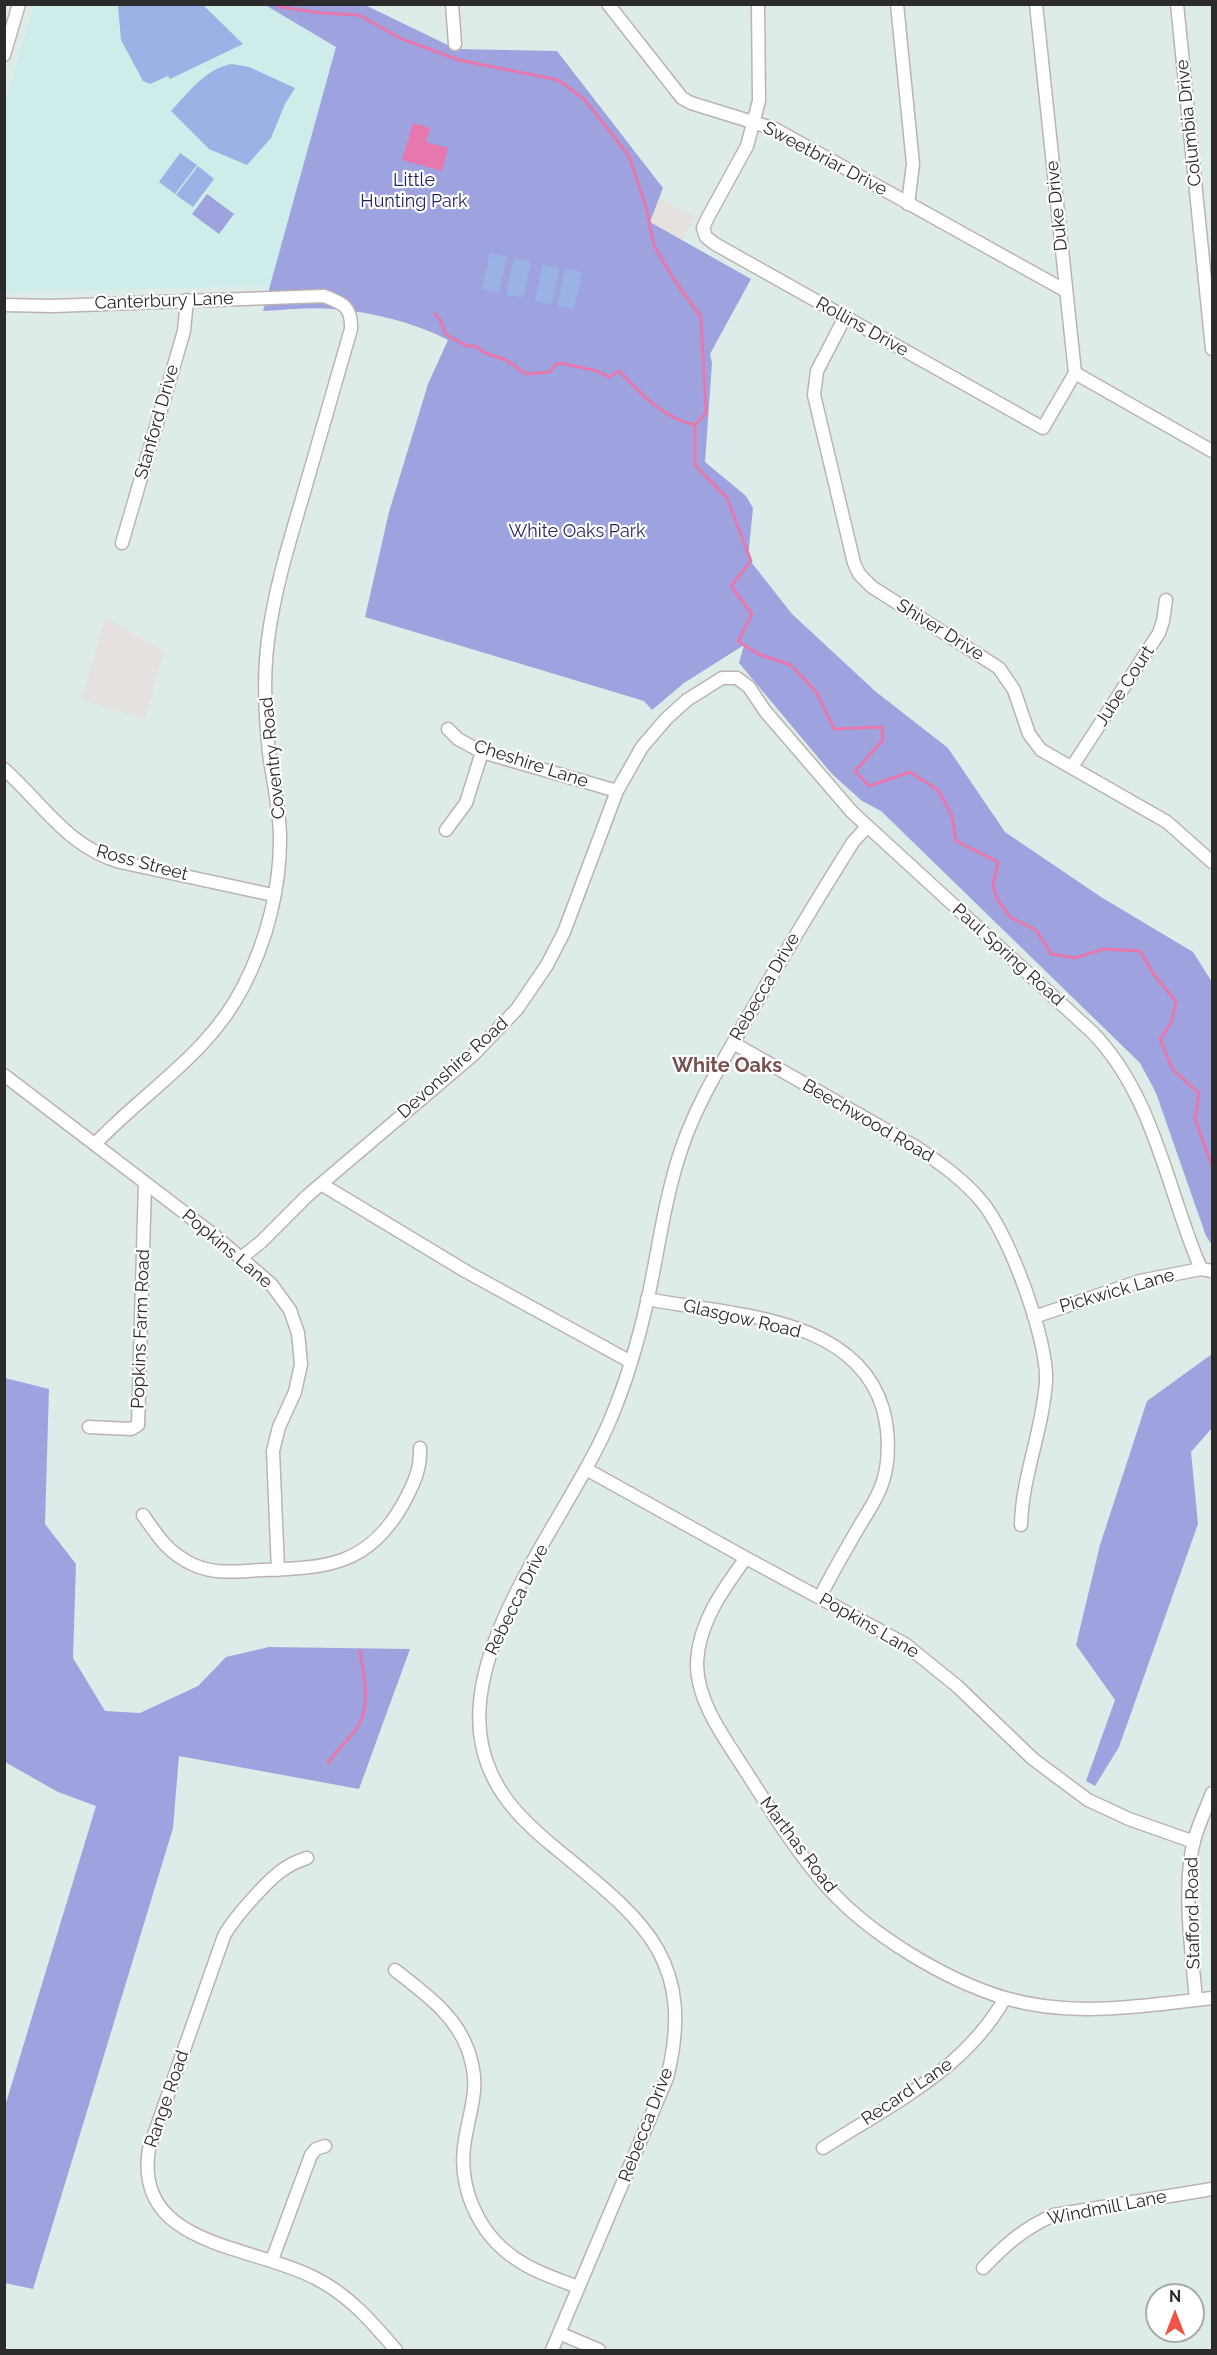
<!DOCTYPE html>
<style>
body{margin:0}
#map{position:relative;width:1217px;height:2355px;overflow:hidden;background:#deece9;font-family:Raleway,sans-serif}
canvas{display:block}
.frame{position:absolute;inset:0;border:6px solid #2b2b2b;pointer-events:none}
.north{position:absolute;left:1145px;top:2283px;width:60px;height:60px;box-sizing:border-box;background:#fff;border:2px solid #aaa;border-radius:50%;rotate:0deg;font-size:16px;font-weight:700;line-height:24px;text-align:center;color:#2b2b2b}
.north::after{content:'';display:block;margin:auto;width:21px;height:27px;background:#ee5448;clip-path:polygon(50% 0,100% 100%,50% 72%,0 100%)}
</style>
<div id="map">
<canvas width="1217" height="2355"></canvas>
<div class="frame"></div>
<div class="north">N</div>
</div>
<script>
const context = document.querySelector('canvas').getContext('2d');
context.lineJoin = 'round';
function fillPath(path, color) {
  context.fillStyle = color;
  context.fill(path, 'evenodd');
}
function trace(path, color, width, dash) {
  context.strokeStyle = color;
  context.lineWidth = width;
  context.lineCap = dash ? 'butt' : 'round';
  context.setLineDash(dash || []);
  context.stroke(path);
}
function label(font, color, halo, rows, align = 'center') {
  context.font = font + ' Raleway,sans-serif';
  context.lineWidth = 4.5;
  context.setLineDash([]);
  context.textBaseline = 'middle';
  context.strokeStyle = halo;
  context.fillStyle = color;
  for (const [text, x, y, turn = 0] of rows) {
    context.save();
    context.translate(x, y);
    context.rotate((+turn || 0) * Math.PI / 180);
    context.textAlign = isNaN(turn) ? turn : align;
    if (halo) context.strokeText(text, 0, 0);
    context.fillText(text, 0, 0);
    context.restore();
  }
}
fillPath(new Path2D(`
 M 660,198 L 695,217 L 682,240 L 650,222 Z
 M 105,617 L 164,651 L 145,719 L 82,700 Z`), '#e5e1de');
fillPath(new Path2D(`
 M 34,5 L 264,5 L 336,47 L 270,286 L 5,292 L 4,105 Z`), '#ceecea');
fillPath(new Path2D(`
 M 265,5 L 365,5 L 456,49 L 557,51 L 663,188 L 650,222 L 751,279 L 710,354 L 712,363 L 705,462 L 746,496 L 753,508 L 748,558 L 792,614 L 875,691 L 948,748 L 1005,832 L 1101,897 L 1193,952 L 1212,982 L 1212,1245 L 1206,1236 L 1156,1093 L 1140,1063 L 881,811 L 862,801 L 832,774 L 739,663 L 744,645 L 684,683 L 652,710 L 644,701 L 365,617 L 389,512 L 428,384 L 448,340 C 413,322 372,312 333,309 C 310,307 286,310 263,311 L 336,47 Z
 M 207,194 L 234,214 L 219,234 L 192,214 Z
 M 1212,1354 L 1212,1428 L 1191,1452 L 1198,1524 L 1119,1747 L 1095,1786 L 1086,1781 L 1115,1700 L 1076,1645 L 1100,1545 L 1147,1401 Z
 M 5,1378 L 49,1389 L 45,1524 L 76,1564 L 73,1658 L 105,1711 L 140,1713 L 198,1686 L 226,1657 L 269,1647 L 410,1649 L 359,1789 L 179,1756 L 173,1828 L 33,2289 L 5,2283 L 5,2106 L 96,1806 L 58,1792 L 5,1762 Z`), '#9ea3df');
fillPath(new Path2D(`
 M 118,5 L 203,5 L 243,44 L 170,79 L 168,76 L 150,84 L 143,81 L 121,40 Z
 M 232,64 L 249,67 L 295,88 L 285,104 L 271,138 L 247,165 L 209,149 L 171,111 C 188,93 206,68 232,64 Z
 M 180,153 L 197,165 L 175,194 L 159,182 Z
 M 198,166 L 214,179 L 193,207 L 176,195 Z
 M 490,253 L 507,256 L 499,293 L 482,289 Z
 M 514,258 L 531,262 L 523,298 L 506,295 Z
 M 543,264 L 559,268 L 552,304 L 535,301 Z
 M 565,269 L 582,272 L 574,309 L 557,306 Z`), '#9ab2e5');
fillPath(new Path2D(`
 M 413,123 L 430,128 L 426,142 L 448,148 L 442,171 L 402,160 Z`), '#e778ad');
trace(new Path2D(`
 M 276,4 L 281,7 L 321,13 L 359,15 L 402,39 L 459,60 L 558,80 L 584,99 L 629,156 L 646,207 L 654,246 L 675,281 L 701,317 L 706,413 L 695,425 L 695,465 L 727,498 L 751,561 L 731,586 L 752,614 L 738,641 L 758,654 L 791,665 L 817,693 L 834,729 L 882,727 L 883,740 L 855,771 L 869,786 L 910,772 L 938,790 L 952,816 L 956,841 L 998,862 L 993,885 L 997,899 L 1010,917 L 1036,930 L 1051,954 L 1075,958 L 1104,949 L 1140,951 L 1153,973 L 1176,1002 L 1171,1023 L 1160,1039 L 1173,1070 L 1199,1093 L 1195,1119 L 1212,1166
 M 435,314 L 441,321 L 445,334 L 467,346 L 476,346 L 485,353 L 506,360 L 526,374 L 550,372 L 555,365 L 560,363 L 597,371 L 609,377 L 619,371 C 640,393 664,419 695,425
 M 328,1763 C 337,1749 350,1739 358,1726 C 372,1704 363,1674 360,1651`), '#e778ad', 3);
const street = new Path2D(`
 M 452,4 L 455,44
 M 608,4 L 682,98 L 691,103 L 775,129 L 1066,291
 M 758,4 L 759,101 L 747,146 L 707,219 L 703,228 L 706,237 L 715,244 L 1043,428 L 1075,373 L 1036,4
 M 897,4 L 913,164 L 908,204
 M 1177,4 L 1212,349
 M 4,55 L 19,4
 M 4,305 L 53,306 L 324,296 C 343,303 352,307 351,329 C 335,386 318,442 302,499 C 288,546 274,592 268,640 C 263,677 265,716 269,753 C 273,780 279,807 280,834 C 281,886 267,941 243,987 C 209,1054 145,1091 95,1144
 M 845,317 L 817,371 L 814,395 L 854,563 L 859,574 L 872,587 L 999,668 L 1014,690 L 1029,734 L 1041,750 L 1167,822 L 1212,862
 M 1075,373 L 1212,451
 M 122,543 L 184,331 L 187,300
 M 448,729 L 458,739 L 482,752 L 617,791
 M 1072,767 L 1159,633 L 1163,621 L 1166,600
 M 4,769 C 43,804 68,847 120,862 L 273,895
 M 446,830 L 466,803 L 482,752
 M 733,1043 L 916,1147 C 940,1163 964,1180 982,1202 C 1009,1234 1048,1340 1046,1381 C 1043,1430 1022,1476 1021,1525
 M 4,1075 L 215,1236 L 271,1284 L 290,1310 L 298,1333 L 301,1364 L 295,1392 L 279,1427 L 273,1451 L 278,1570
 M 321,1184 L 467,1272 L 631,1362
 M 241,1258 L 261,1242 L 307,1196 L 473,1055 L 517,1009 L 547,965 L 564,932 L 617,791 L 642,747 L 667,718 L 687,700 L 722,678 L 737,678 L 749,687 L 765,711 L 852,812 L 1092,1032 C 1154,1095 1167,1190 1201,1269 L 1212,1271
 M 647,1299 C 727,1315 855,1314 883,1409 C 889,1431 890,1459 883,1481 C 878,1498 869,1510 860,1525 C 846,1549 832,1573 820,1597
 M 1034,1317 L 1140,1281 L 1201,1269
 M 89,1427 L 131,1429 L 138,1425 L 145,1183
 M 586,1469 L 746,1558 L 905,1644 L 957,1686 L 1033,1759 L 1088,1800 L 1129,1819 L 1194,1842
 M 143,1515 C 158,1537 169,1554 194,1565 C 216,1575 240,1571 262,1570 C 326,1568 368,1566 403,1504 C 413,1485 421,1470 420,1448
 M 746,1558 C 723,1589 698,1624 697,1664 C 697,1702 725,1739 745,1770 C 771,1811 797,1853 829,1889 C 871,1935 945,1980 1005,1998 C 1073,2018 1144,2006 1212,1998
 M 307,1858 C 297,1861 289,1865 281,1871 C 265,1883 233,1919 224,1936 L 149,2149 C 133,2247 253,2245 315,2278 C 349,2295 372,2322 396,2350
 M 395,1970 C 424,1993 455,2014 468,2050 C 481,2087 471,2104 465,2140 C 457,2185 477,2233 516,2259 C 535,2272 557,2279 578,2287
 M 1196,2000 C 1192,1953 1182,1886 1194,1841 C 1198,1825 1206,1809 1212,1793
 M 823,2148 C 890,2105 965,2070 1005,1998
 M 272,2260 L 311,2155 L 316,2149 L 325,2146
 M 983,2268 C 1005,2245 1024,2228 1054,2215 L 1212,2189
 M 559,2333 L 599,2350
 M 552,2350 L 667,2078 C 698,1955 637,1916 553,1846 C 519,1818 491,1789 482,1745 C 460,1641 572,1513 611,1418 C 627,1380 639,1338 648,1298 C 659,1247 665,1196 682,1147 C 697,1103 722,1063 745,1022 C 780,961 816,901 853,842 L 867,827`);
trace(street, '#bdb2b1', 15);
trace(street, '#fff', 12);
label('18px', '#2b2b2b', '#fff', [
 ["Columbia Drive",1189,123,-96],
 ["Sweetbriar Drive",825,159,28],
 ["Duke Drive",1057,206,-96],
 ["Canterbury Lane",164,301,-2],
 ["Rollins Drive",862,327,29],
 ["Stanford Drive",157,422,-74],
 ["Shiver Drive",940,630,32],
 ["Jube Court",1125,686,-57],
 ["Coventry Road",273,758,-96],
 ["Cheshire Lane",531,764,18],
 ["Ross Street",142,863,15],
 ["Paul Spring Road",1008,955,42],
 ["Rebecca Drive",765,987,-60],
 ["Devonshire Road",453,1068,-42],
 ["Beechwood Road",868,1121,30],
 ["Popkins Lane",227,1249,40],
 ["Pickwick Lane",1117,1291,-16],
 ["Glasgow Road",742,1319,13],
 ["Popkins Farm Road",141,1329,-88],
 ["Rebecca Drive",517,1600,-64],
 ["Popkins Lane",869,1626,30],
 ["Marthas Road",798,1845,53],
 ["Stafford Road",1193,1913,-91],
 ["Recard Lane",907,2092,-34],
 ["Range Road",167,2099,-71],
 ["Rebecca Drive",646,2125,-69],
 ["Windmill Lane",1107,2208,-11]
]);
label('18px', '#221f63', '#fff', [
 ["Little",414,181],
 ["Hunting Park",414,202],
 ["White Oaks Park",577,532]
]);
label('bold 20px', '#78514e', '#fff', [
 ["White Oaks",727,1066]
]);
</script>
